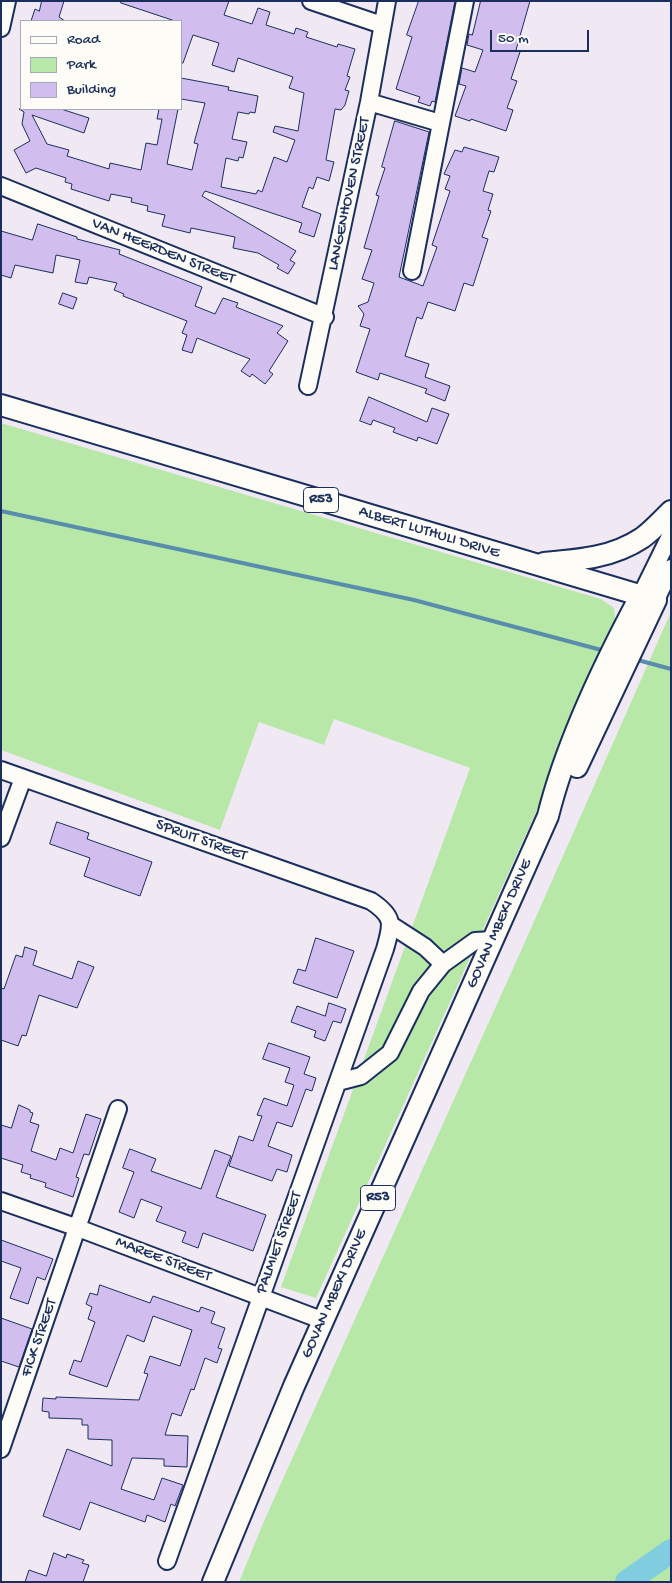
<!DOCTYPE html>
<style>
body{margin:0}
#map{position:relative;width:672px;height:1583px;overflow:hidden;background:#f0e9f4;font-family:"Gochi Hand",sans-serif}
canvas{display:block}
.frame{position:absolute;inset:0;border:2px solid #1b2f5e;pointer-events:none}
.legend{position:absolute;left:20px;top:20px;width:162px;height:90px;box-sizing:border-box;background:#fdfcf7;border:1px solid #a3aaba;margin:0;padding:6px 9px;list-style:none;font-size:15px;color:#1b2f5e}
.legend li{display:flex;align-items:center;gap:10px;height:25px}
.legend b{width:25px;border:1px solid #a3aaba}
.scale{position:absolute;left:490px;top:30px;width:99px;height:22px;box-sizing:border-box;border:2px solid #1b2f5e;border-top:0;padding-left:6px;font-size:15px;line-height:18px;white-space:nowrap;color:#1b2f5e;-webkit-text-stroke:4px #fdfcf7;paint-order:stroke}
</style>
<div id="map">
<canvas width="672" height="1583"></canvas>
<div class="frame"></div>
<ul class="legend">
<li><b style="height:6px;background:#fdfcf7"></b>Road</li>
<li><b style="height:14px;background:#b7e8a8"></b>Park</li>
<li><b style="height:14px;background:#d1beee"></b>Building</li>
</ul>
<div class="scale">50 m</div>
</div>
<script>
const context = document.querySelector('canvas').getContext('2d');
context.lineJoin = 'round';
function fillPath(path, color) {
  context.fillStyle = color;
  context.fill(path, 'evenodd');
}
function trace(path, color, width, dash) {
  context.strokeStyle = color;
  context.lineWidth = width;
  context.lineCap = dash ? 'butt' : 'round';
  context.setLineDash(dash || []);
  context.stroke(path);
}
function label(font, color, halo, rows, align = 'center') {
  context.font = font + ' "Gochi Hand",sans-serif';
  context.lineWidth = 5;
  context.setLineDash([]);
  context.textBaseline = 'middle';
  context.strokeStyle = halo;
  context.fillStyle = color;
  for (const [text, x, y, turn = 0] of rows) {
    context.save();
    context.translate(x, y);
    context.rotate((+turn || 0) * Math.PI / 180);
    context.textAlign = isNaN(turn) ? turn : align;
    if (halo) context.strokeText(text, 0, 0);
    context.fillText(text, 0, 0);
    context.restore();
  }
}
fillPath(new Path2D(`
 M 1,423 L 601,599 L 614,608 L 616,625 L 565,748 L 316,1298 L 281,1287 L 470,768 L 334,719 L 324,745 L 259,722 L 220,830 L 1,750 Z
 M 671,612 L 671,1582 L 239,1582 L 264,1521 L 520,953 Z`), '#b7e8a8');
trace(new Path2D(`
 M 1,511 L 414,600 L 605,651
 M 634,659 L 671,669`), '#588eab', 4);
trace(new Path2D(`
 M 627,1582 L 671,1551`), '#80cddf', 24);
const building = new Path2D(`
 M 42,1 L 64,1 L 59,17 L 65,21 L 31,21 L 35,9 L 39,11 Z
 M 121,1 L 229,1 L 224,15 L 252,24 L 258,8 L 270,12 L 266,25 L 294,34 L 296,28 L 308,32 L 306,37 L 337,47 L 338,44 L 355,49 L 347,76 L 350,77 L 345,90 L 349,91 L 345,105 L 341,110 L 335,109 L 326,160 L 334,162 L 329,181 L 317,177 L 313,189 L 309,187 L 302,207 L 321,214 L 314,237 L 299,232 L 302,223 L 205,191 L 202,196 L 296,251 L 290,260 L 295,263 L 288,274 L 277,268 L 279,265 L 258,253 L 233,248 L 235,237 L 191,228 L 190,233 L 162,226 L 165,215 L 147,211 L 148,206 L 131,202 L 132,198 L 111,194 L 109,201 L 71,189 L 72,184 L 65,182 L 66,178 L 36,168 L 26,173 L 14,150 L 30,141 L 22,124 L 24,112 L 19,109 L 61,109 L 89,118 L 84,133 L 32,115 L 47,144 L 69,150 L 67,156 L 109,169 L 110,163 L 141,170 L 146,143 L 157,145 L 162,119 L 157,119 L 159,109 L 178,109 L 167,164 L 192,170 L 198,144 L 194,143 L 205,103 L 181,99 L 181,78 L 229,87 L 228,90 L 258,96 L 255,113 L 250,112 L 249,114 L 238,112 L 232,139 L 247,142 L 243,158 L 239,157 L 238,161 L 226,158 L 221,187 L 256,194 L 258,190 L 262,192 L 274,157 L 287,162 L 295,140 L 273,132 L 275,126 L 298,131 L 304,93 L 289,88 L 293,77 L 238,58 L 234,72 L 212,65 L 219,43 L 193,35 L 183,63 L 181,63 L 181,21 L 175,21 L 121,3 Z
 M 419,1 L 455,1 L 435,102 L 432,101 L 430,106 L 418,102 L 420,97 L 396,89 L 412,37 L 407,35 Z
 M 481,1 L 530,1 L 516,50 L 520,52 L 511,79 L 517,81 L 507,108 L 513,110 L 506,131 L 471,119 L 470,121 L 455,116 L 466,86 L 459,84 L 462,68 L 475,72 L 483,50 L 467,45 L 469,34 L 472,35 Z
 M 395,121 L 429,132 L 399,277 L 423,286 L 437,247 L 432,245 L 450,191 L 445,189 L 450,176 L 444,174 L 455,150 L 462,152 L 464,147 L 499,157 L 494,172 L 489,171 L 483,191 L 493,194 L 488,210 L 491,211 L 482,237 L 488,239 L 473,286 L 464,283 L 455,311 L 428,302 L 422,319 L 417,317 L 405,356 L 429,364 L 425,377 L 450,386 L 445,401 L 425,393 L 427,389 L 380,373 L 378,380 L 356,372 L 370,329 L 360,326 L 364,314 L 358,306 L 368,302 L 374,283 L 362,279 L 372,250 L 364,248 L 379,196 L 376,195 L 385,168 L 382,167 Z
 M 38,224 L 77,237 L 77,239 L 120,250 L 119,254 L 202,287 L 195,306 L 215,314 L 223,298 L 238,303 L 236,307 L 283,326 L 277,333 L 288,341 L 269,371 L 273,374 L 265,384 L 252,374 L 250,377 L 241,371 L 250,359 L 197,338 L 192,353 L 182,350 L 187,335 L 182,333 L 187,321 L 123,296 L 124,294 L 114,290 L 117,283 L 89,277 L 87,284 L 75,282 L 80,260 L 56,255 L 53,273 L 15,265 L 11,278 L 1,275 L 1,231 L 32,240 Z
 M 63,293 L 77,298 L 73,309 L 59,304 Z
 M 369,397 L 427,422 L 432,408 L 449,414 L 437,444 L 418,437 L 417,441 L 393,432 L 395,428 L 373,420 L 371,425 L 360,421 Z
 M 57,822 L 89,833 L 87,839 L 152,862 L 140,896 L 84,876 L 90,858 L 50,844 Z
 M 316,938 L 354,951 L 337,998 L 293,983 L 298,969 L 305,971 Z
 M 25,947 L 37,951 L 33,965 L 72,979 L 78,961 L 94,967 L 77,1008 L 39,995 L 26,1036 L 22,1035 L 18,1046 L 1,1040 L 1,988 L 4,989 L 16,955 L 22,957 Z
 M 329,1003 L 346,1009 L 341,1023 L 333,1021 L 325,1041 L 314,1037 L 316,1031 L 291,1022 L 297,1006 L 325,1016 Z
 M 269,1043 L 310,1057 L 304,1074 L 316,1078 L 312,1091 L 306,1089 L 292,1127 L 277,1122 L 268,1146 L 292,1155 L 287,1172 L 277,1169 L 272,1181 L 229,1166 L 239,1136 L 253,1141 L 262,1116 L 257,1115 L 264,1098 L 287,1106 L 294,1085 L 285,1082 L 290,1068 L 263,1059 Z
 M 19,1105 L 30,1110 L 30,1112 L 33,1113 L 30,1122 L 39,1125 L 31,1151 L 56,1160 L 60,1148 L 73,1153 L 86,1114 L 101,1119 L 89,1155 L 84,1154 L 76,1177 L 79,1178 L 73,1197 L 45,1187 L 46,1183 L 30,1178 L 31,1175 L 21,1172 L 23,1165 L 1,1158 L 1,1125 L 11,1128 Z
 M 130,1149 L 156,1159 L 151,1171 L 201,1189 L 215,1150 L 231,1156 L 216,1197 L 266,1215 L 253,1251 L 203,1233 L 198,1248 L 182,1242 L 186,1232 L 156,1221 L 162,1207 L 141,1199 L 134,1218 L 119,1212 L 134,1172 L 123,1168 Z
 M 1,1240 L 53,1259 L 45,1280 L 37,1277 L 28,1304 L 10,1298 L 21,1268 L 1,1261 Z
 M 100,1285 L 150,1303 L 153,1296 L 199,1312 L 201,1307 L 215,1312 L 211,1323 L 225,1328 L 218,1348 L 222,1349 L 217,1363 L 205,1358 L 194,1390 L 191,1389 L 181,1416 L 172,1413 L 165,1435 L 188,1436 L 187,1467 L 164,1466 L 164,1459 L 132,1458 L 121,1489 L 154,1500 L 162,1478 L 183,1485 L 175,1506 L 171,1504 L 165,1522 L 147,1515 L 145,1522 L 90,1502 L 80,1530 L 43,1516 L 67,1449 L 112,1466 L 112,1440 L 88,1439 L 88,1425 L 82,1425 L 82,1419 L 49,1418 L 49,1412 L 42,1411 L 43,1398 L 56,1399 L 56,1397 L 139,1400 L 148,1374 L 144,1373 L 150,1356 L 180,1366 L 192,1330 L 153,1316 L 144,1342 L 127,1335 L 107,1387 L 69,1374 L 74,1360 L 81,1362 L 95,1322 L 88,1319 L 92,1307 L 86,1304 L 90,1293 L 97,1295 Z
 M 1,1318 L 32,1329 L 19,1367 L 1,1361 Z
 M 54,1553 L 66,1558 L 67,1554 L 84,1560 L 82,1563 L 89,1565 L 83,1582 L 25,1582 L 29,1570 L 46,1576 Z`);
fillPath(building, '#d1beee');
trace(building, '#1b2f5e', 1);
const minor = new Path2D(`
 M 311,1 L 382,25
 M 1,28 L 7,1
 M 369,102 L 440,123
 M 1,186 L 325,317
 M 412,271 L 465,1
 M 308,386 L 369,102 L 387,1
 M 641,595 L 671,534
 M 656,600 L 671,568
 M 1,770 L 371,901 C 395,917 392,924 385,949 L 167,1561
 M 1,838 L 23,778
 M 391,925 L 425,947 L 443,964
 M 338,1082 L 361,1076 L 390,1053 L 421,991 L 443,964 L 475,941 L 493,940
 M 1,1201 L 78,1228 L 324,1321
 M 1,1449 L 118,1109`);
const major = new Path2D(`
 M 1,405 L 656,600 L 577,767
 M 544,563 C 578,560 612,558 642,538 C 652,531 662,520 671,511
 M 213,1582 L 294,1386 L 548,816 C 566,743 605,662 641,595`);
trace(minor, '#1b2f5e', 20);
trace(major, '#1b2f5e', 24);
trace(minor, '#fdfcf7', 16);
trace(major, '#fdfcf7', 20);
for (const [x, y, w] of [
 [321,500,35],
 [378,1198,35]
]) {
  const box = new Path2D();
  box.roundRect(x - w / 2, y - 12.5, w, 25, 4);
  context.fillStyle = '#fdfcf7';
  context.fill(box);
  trace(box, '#1b2f5e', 1);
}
label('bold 15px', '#1b2f5e', null, [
 ["R53",321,500],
 ["R53",378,1198]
]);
label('16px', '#1b2f5e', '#fdfcf7', [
 ["LANGENHOVEN STREET",350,194,-78],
 ["VAN HEERDEN STREET",163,252,22],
 ["ALBERT LUTHULI DRIVE",429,533,17],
 ["SPRUIT STREET",201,841,20],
 ["GOVAN MBEKI DRIVE",500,924,-66],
 ["PALMIET STREET",280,1243,-70],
 ["MAREE STREET",163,1260,21],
 ["GOVAN MBEKI DRIVE",335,1294,-66],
 ["FICK STREET",40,1338,-71]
]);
</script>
